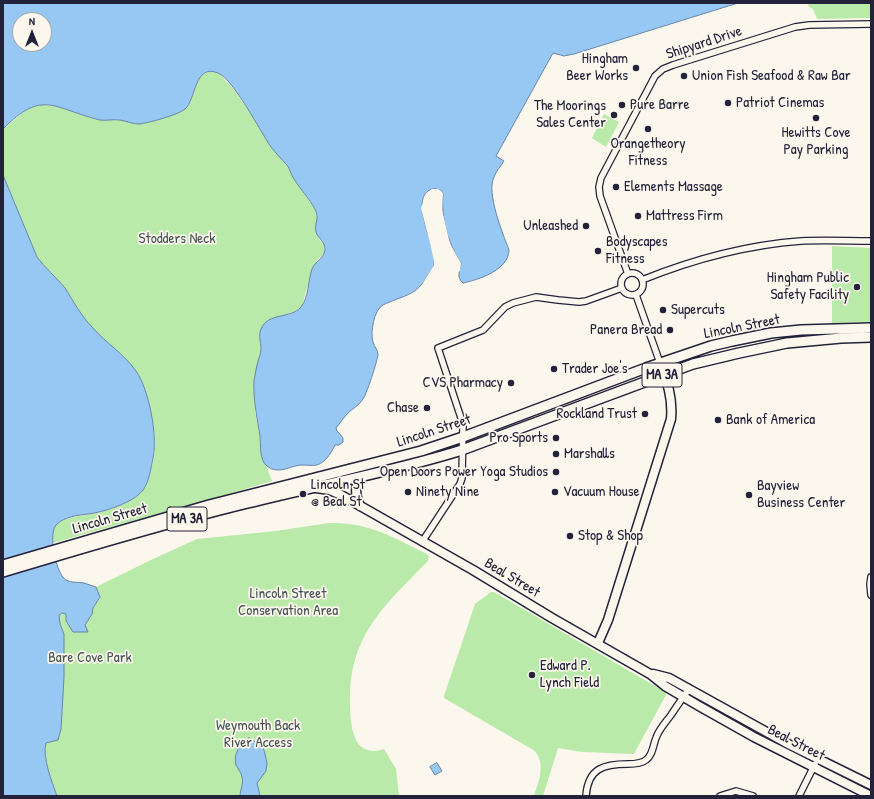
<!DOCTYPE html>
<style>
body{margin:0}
#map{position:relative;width:874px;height:799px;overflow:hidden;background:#fbf7ec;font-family:"Patrick Hand",sans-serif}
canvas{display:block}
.frame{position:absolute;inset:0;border:4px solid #22223b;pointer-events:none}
.north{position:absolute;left:12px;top:12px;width:40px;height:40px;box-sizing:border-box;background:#fbf7ec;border:1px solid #a4a2a5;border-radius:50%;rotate:0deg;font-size:11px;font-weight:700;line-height:16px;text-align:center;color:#22223b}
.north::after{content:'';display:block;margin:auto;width:14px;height:18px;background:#22223b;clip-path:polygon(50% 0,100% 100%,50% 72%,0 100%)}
</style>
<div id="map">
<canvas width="874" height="799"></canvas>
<div class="frame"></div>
<div class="north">N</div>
</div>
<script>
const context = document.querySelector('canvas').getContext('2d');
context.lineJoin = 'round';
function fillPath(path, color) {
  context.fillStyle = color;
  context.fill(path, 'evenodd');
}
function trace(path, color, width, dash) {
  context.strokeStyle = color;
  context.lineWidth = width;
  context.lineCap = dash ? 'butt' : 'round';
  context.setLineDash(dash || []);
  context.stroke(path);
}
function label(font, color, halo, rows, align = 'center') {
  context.font = font + ' "Patrick Hand",sans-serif';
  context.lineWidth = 3.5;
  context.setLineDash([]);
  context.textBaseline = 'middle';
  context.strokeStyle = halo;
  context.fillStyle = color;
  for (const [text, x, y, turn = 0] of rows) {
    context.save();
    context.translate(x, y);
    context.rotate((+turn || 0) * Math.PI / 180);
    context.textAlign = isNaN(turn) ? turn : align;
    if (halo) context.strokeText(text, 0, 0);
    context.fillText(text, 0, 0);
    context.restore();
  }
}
fillPath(new Path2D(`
 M 809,3 L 871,3 L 871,18 L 817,19 L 813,9 L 808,6 Z
 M 208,72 L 216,72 L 220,74 L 234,90 L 258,124 L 271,146 L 288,167 L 294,179 L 315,209 L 318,217 L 316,228 L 319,239 L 324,245 L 324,254 L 317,260 L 310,277 L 302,306 L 294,312 L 270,319 L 260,343 L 261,349 L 254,383 L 255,411 L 260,437 L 261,453 L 272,481 C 252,487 232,493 211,499 L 53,543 C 52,537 52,528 58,523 C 66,517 79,516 89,514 C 105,512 134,503 143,489 C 146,486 147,482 148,478 C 152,468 155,456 155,446 C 156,428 146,385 135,370 C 123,354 106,343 92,328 C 81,316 74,301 64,288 C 56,277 45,268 37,257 L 3,175 L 3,129 L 26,110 L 39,104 L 57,106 L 100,120 L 122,120 L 135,124 L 149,122 L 188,105 C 193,94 195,76 208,72 Z
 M 604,114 L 619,122 L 606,147 L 592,138 Z
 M 832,246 L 871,248 L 871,322 L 832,323 Z
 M 329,523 C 369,522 392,537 427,554 L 429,556 L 428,561 C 384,606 349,635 350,703 C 350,715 351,731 357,742 C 363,751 374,753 384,749 L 396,769 L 399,796 L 57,796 C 52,782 42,758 46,743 L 53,741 L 61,729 L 64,634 L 60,624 L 59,615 L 62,613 L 66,614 L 73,632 L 85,632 L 85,625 L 92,614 L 93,608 L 100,598 L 96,587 L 155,558 L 197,539 L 276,531 Z
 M 491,592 L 494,592 L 667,693 L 634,754 L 582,752 L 558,748 L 543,796 L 534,796 C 539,780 546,765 535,751 L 444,698 L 444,696 L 475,604 Z`), '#b9eaaa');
const water = new Path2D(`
 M 3,3 L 738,3 L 574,54 L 564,56 L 553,53 L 496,156 L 504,161 C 501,166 496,171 494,177 C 486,193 503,234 509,250 C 509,270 478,280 463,283 C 456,277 460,271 461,263 C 447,241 441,219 443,193 C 440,190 437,188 432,189 C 407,197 438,248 434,265 C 433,268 430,272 428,275 C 416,297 403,295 383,305 C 374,310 370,332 373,342 C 374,347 378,349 378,355 C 377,362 367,393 363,399 C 360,404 354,408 349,412 C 344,417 340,423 336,428 L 337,431 L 343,438 L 343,442 L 339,445 L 335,445 C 331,453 326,462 317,465 C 313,466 306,465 301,465 C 290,466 278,475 267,466 C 259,460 261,445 260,436 C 257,417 253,399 254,380 C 255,375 256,370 257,365 C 258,360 261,354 261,349 C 261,342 258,336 261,329 C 268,312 291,319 301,307 C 309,297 308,280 312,269 C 315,261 325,258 325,249 C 325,242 318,238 316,232 C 314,223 320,219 315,209 C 309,198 300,189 294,179 C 291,175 290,169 287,165 C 281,159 276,153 271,147 C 260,131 234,80 218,73 C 194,63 196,100 185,109 C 178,115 148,123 139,124 C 132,124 127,121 120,120 C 113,119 107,121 100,120 C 54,109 43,88 3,129 ZM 20,20 L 44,20 L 44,44 L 20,44 Z
 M 3,175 L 37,257 C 45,268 56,277 65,288 C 74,302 81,316 93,328 C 106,343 124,354 136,371 C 149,389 158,437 153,458 C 151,468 149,482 143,490 C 133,503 104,512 88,514 C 78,515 64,517 57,524 C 47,533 56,574 66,580 C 72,583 78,582 84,583 C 88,584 92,586 96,587 L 100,597 L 93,608 L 92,614 L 85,625 L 88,632 L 73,632 L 66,621 L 66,614 L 62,613 L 59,615 L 60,624 L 64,634 L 64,677 L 61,729 L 58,740 L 46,743 C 42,757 52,782 57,796 L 3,796 Z
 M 249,738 L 263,747 L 265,754 L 267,763 L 266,771 L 257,783 L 260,796 L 240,796 C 240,790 244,783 242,777 C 241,772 238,769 236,765 C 233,754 240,743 249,738 Z
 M 437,763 L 442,771 L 435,775 L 430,767 Z`);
fillPath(water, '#97c7f3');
trace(water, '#6885a9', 1);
fillPath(new Path2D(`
 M 432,189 L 438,189 L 443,193 L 442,210 L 450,244 L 461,263 L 460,271 L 457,272 L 459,264 L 448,245 L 440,210 L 441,194 L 437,191 L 432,191 L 427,195 L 424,208 L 432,243 L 436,260 L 436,265 L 425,285 L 421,286 L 434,265 L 434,261 L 430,243 L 421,208 L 426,194 Z`), '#fbf7ec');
const street = new Path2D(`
 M621 284a11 11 0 1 1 22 0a11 11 0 1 1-22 0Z
 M 628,274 L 600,196 L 599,187 L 601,178 L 655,76 L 663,69 L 673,65 L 795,27 L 809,25 L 871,24
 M 642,280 C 694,259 746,245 801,241 C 824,240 848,241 871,241
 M 636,295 L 660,363
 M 422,542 L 460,484 L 462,478 L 463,424 L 438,348 L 483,330 L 505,307 L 513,303 L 536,297 L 558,300 L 579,302 L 586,301 L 622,288
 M 871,577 L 870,584 L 871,595
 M 586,796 C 588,768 604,764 628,764 C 634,764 641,764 646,760 C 653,755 653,745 656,738 C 659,729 666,722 671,715 C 677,706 683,697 689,689
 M 720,796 L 736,791 L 753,796
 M 799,796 L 815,764`);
const secondary = new Path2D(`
 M 316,488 L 330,490 L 341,495 L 473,570 L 552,618 L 650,674 L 665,686 L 699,706 L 754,737 L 871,796
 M 360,506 C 355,495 354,486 362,477
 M 598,643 L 608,620 L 671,419 C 673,398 667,381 660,363
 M 653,674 L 669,678 L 790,745 L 871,785`);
const primary = new Path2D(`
 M 3,565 L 209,505 L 421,451 L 463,437 L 646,368 L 711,346 L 732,341 L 771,333 L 801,330 L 871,328
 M 3,572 C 84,548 165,523 248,503 C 319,485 392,472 462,450 L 693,364 L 739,353 L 787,343 L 841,338 L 871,337`);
trace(street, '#22223b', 8);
trace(secondary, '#22223b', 11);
trace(primary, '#22223b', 12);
trace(street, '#fbf7ec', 5.5);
trace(secondary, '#fbf7ec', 8);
trace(primary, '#fbf7ec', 9);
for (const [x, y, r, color] of [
 [636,68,4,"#22223b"],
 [684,76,4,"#22223b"],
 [728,103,4,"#22223b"],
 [622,105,4,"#22223b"],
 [614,115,4,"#22223b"],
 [816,118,4,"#22223b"],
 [648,129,4,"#22223b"],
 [616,187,4,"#22223b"],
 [638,216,4,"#22223b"],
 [586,226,4,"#22223b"],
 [598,251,4,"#22223b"],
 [857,287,4,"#22223b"],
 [663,310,4,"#22223b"],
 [670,330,4,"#22223b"],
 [554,369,4,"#22223b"],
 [511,383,4,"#22223b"],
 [427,408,4,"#22223b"],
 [645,414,4,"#22223b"],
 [718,420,4,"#22223b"],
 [556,438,4,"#22223b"],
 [556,454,4,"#22223b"],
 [556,472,4,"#22223b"],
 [408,492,4,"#22223b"],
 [555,492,4,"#22223b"],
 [303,494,4,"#22223b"],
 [749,495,4,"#22223b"],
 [570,536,4,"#22223b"],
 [532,675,4,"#22223b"]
]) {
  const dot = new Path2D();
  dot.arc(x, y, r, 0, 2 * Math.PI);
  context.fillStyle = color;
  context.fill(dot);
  trace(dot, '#fbf7ec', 1.5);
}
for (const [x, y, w] of [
 [662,375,40],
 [187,519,40]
]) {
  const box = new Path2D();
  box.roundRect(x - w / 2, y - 12, w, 24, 3);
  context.fillStyle = '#fbf7ec';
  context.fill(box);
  trace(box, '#22223b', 1);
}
label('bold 14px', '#22223b', null, [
 ["MA 3A",662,375],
 ["MA 3A",187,519]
]);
label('15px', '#22223b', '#fbf7ec', [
 ["Shipyard Drive",704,43,-18],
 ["Lincoln Street",742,327,-11],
 ["Lincoln Street",434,431,-18],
 ["Lincoln Street",110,519,-16],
 ["Beal Street",512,578,31],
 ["Beal Street",796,743,27]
]);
label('15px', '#22223b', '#fbf7ec', [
 ["Hingham",628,59,"right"],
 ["Beer Works",628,76,"right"],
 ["Union Fish Seafood & Raw Bar",692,76],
 ["Patriot Cinemas",736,103],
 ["Pure Barre",630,105],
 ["The Moorings",606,106,"right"],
 ["Sales Center",606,123,"right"],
 ["Hewitts Cove",816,133,"center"],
 ["Pay Parking",816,150,"center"],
 ["Orangetheory",648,144,"center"],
 ["Fitness",648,161,"center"],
 ["Elements Massage",624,187],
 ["Mattress Firm",646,216],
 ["Unleashed",578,226,"right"],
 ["Bodyscapes",606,242],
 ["Fitness",606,259],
 ["Hingham Public",849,278,"right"],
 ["Safety Facility",849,295,"right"],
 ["Supercuts",671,310],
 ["Panera Bread",662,330,"right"],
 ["Trader Joe's",562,369],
 ["CVS Pharmacy",503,383,"right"],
 ["Chase",419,408,"right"],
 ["Rockland Trust",637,414,"right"],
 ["Bank of America",726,420],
 ["Pro Sports",548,438,"right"],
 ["Marshalls",564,454],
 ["Open Doors Power Yoga Studios",548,472,"right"],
 ["Lincoln St",311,485],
 ["@ Beal St",311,502],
 ["Bayview",757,486],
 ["Business Center",757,503],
 ["Ninety Nine",416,492],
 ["Vacuum House",563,492],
 ["Stop & Shop",578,536],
 ["Edward P.",540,666],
 ["Lynch Field",540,683]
], 'left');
label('15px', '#485457', '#fbf7ec', [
 ["Stodders Neck",177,239],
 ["Lincoln Street",288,594],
 ["Conservation Area",288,611],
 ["Bare Cove Park",90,658],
 ["Weymouth Back",258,726],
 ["River Access",258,743]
]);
</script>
